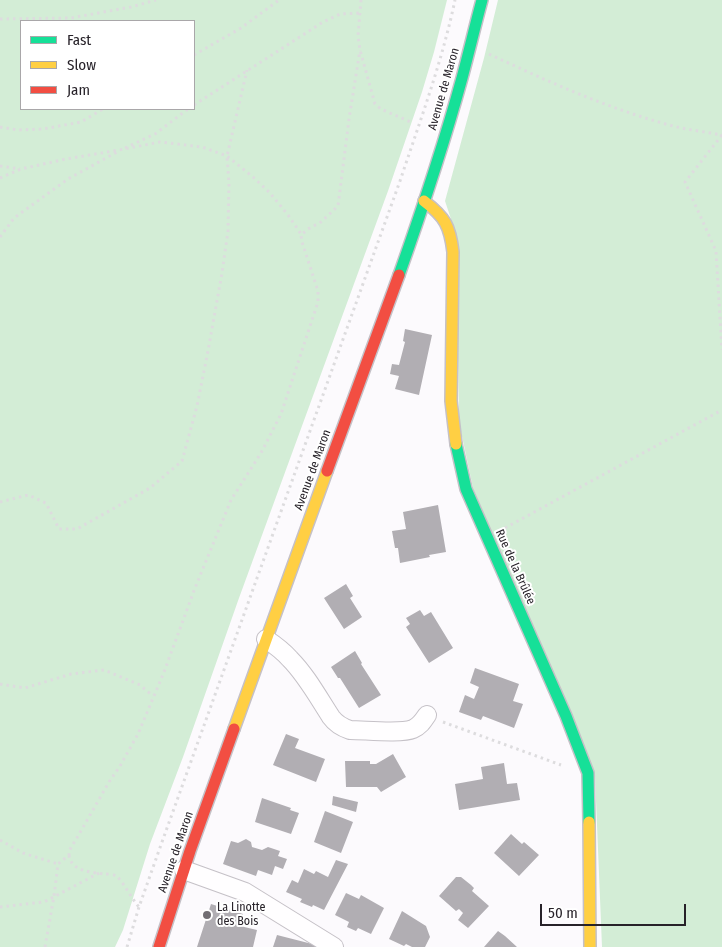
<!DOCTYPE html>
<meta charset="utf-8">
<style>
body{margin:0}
#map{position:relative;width:722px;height:947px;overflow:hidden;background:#fcfafd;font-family:"Fira Sans Condensed",sans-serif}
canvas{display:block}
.legend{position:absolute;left:20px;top:20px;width:175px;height:90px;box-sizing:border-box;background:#fff;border:1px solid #a9a7a9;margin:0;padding:6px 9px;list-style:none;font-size:15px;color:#272229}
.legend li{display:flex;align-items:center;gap:10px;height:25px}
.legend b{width:25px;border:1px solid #a9a7a9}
.scale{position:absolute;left:540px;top:904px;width:146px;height:22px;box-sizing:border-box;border:2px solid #272229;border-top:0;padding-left:6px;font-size:15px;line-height:18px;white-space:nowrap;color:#272229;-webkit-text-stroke:4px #fff;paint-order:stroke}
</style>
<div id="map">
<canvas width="722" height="947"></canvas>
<ul class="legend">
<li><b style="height:6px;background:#16e098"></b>Fast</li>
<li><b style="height:6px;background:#ffcf43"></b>Slow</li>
<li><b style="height:6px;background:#f24e42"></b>Jam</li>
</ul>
<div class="scale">50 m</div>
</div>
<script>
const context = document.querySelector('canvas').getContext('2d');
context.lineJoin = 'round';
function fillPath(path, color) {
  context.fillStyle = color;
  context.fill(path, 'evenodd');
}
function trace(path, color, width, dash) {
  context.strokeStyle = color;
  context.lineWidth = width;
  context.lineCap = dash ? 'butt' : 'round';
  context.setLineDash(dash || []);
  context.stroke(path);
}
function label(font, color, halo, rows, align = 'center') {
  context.font = font + ' "Fira Sans Condensed",sans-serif';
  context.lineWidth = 4;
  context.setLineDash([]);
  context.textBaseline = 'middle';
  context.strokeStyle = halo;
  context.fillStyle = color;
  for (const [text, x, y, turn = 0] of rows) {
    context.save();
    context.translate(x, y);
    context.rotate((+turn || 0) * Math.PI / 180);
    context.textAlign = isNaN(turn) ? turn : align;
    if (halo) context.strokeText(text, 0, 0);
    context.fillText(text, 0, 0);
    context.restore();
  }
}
fillPath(new Path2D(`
 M 0,0 L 447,0 L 434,52 L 422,92 L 388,191 L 239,598 L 183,757 L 150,844 L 123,930 L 115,947 L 0,947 ZM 21,21 L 194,21 L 194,109 L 21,109 Z
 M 498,0 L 722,0 L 722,947 L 602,947 L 595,776 L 473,488 L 459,422 L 456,234 L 445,201 L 484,58 Z`), '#d3edd6');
fillPath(new Path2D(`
 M 405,329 L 432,335 L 419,395 L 395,389 L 399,376 L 390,374 L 392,364 L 399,365 L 405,342 L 403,341 Z
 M 438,505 L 446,552 L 429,555 L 430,557 L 400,563 L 398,548 L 395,548 L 392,531 L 406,529 L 403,512 Z
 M 346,584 L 353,596 L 350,598 L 362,617 L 344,629 L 324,598 Z
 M 420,610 L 424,616 L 431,612 L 453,648 L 429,663 L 406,627 L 410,624 L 406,618 Z
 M 355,651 L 362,663 L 361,664 L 381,695 L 359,708 L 340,678 L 338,678 L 331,667 Z
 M 475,668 L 519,684 L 513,701 L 523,704 L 514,728 L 483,716 L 481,720 L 459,712 L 465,695 L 474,699 L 479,687 L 470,683 Z
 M 286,734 L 299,739 L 295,748 L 325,759 L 316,782 L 273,765 Z
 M 393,754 L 406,777 L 381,792 L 377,787 L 346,787 L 345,761 L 370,761 L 370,764 L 376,764 Z
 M 504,763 L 507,784 L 517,783 L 520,800 L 459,810 L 455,784 L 483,779 L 481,767 Z
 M 333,796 L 358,802 L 356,812 L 332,805 Z
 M 262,798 L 291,808 L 290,810 L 299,813 L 291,834 L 255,822 Z
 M 325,811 L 353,822 L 341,853 L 314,842 Z
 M 511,834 L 522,844 L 524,842 L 539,855 L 519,876 L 494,853 Z
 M 246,839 L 251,842 L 252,847 L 262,850 L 268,847 L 280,851 L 278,856 L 287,859 L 283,869 L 275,866 L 272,875 L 258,870 L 256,876 L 223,864 L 231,841 L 238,843 Z
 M 336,860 L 348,864 L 324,910 L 313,905 L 312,907 L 300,902 L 302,899 L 286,892 L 292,880 L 298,883 L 304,869 L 314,874 L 316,871 L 328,877 Z
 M 456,877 L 461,877 L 471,885 L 474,888 L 472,891 L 489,906 L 468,928 L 458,920 L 463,913 L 459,909 L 456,911 L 439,896 Z
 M 346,893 L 359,899 L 361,895 L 384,908 L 371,934 L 358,928 L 356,931 L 347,927 L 349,922 L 335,915 Z
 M 211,904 L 243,914 L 240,926 L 257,930 L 253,947 L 197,947 Z
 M 402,911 L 426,926 L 430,937 L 425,947 L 412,947 L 406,944 L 404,946 L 389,939 Z
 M 498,931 L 505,936 L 517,947 L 484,947 Z
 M 277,935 L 320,946 L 320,947 L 273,947 Z`), '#b1aeb3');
const street = new Path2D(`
 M 266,639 C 275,645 283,651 290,659 C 306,675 318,697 331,717 C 336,724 341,727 350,730 C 365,730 401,734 413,729 C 420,726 423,721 427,715
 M 184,870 L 245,892 L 334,947`);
const fast = new Path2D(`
 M 399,275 C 422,210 444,144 462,78 C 469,52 475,26 482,0
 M 456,444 L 466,489 L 566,716 L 588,773 L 589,822`);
const slow = new Path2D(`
 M 424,201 C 445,217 450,226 453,252 L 451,401 L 456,444
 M 234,729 L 327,471
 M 589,822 L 590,947`);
const jam = new Path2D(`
 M 327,471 L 399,275
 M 159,947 L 190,851 L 234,729`);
trace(street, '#c5c1c7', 20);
trace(fast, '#c5c1c7', 14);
trace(slow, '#c5c1c7', 14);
trace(jam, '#c5c1c7', 14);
trace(new Path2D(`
 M 361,0 L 358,36 L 360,50 L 375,104 L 381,109 L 413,123
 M 0,19 L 71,18 L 131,7 L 156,0
 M 489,54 C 549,82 609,109 673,126 C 689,130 706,132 722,135
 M 194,55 L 241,28 L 279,0
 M 194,105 L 323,22 L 340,14 L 360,13
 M 0,127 L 18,130 L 43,129 L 81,122 L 103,109
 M 722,135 L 685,182 L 716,251 L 722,350
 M 125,148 L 155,134 L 188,109
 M 0,166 L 20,169
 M 0,178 L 21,169 L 66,159 L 119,150 L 160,142 L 202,147 L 227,156 L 253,177 L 270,193 L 288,215 L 301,234
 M 0,237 L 14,218 L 68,179 L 117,152
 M 0,502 L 28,495 L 46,503 L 59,529 L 77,529 L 150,488 L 182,461 L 197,406 L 208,351 L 222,273 L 228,231 L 229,184 L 227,156 L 247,70
 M 505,528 L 722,410
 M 0,684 L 25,688 L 71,674 L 104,670 L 140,685 L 153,696
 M 443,722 L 561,765
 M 0,840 L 23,853 L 58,864
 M 69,855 C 71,871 90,872 104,874 C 107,874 113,874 116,876 C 121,878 133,901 139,907
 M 0,907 L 44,902 L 99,873
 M 45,947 L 54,896 L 58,864 L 69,855 L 69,851 L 78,836 L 109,782 L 120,766 L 138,734 L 164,672 L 195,588 L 231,500 L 261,453 L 281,414 L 318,302 L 318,291 L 302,242 L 301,235 L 308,229 L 321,222 L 338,206 L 349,119 L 360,50
 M 127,947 L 139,907 L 162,842 L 400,181 C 420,121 442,62 455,0`), '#dddcde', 3, [2.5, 4]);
trace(street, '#fffeff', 18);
trace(fast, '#16e098', 11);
trace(slow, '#ffcf43', 11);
trace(jam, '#f24e42', 11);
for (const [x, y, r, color] of [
 [207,915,5,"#726e73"]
]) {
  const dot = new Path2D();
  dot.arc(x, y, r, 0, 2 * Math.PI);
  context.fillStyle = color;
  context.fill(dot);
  trace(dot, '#fff', 2);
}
label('12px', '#272229', '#fff', [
 ["Avenue de Maron",444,89,-74],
 ["Avenue de Maron",313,470,-70],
 ["Rue de la Brûlée",515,567,66],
 ["Avenue de Maron",176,852,-71]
]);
label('12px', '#272229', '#fff', [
 ["La Linotte",217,908],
 ["des Bois",217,922]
], 'left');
</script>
